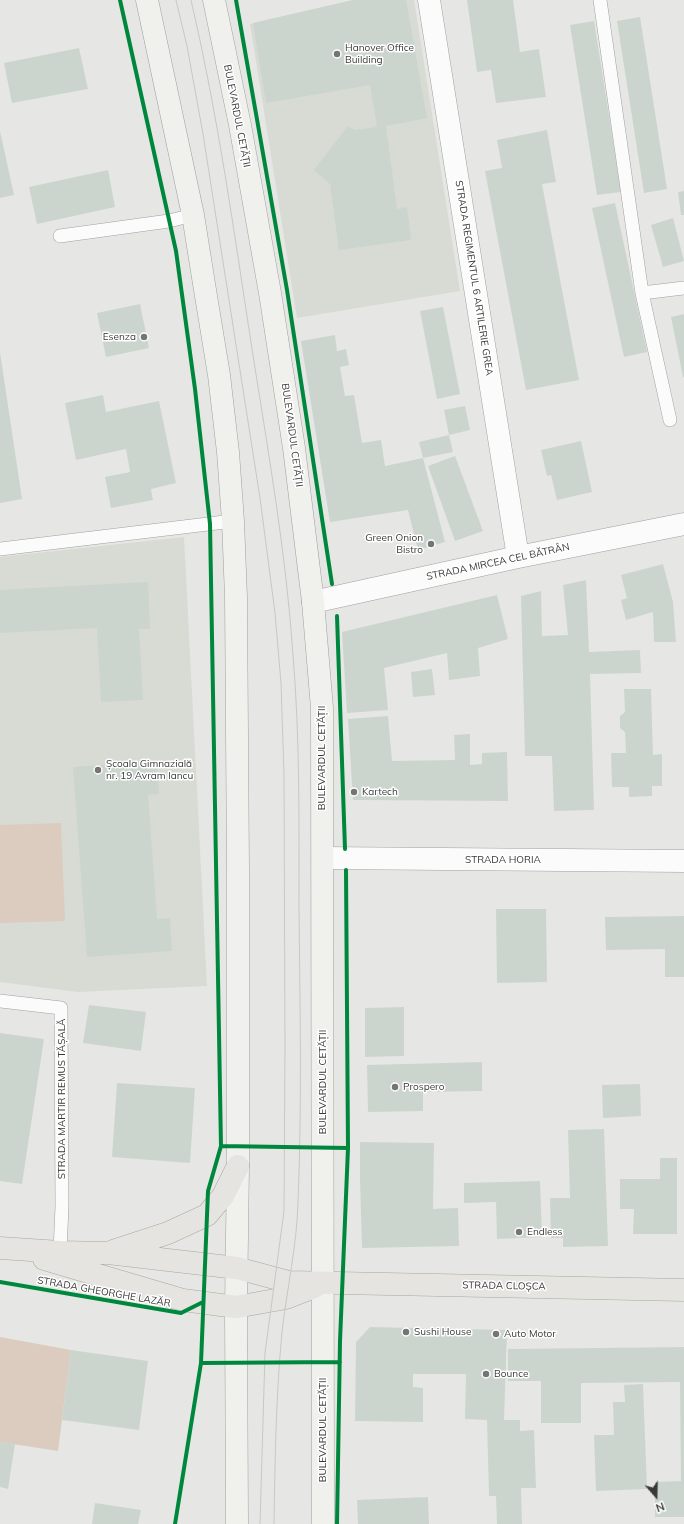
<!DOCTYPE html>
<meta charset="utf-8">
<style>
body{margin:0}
#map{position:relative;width:684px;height:1524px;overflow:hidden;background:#e6e7e4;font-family:Mulish,sans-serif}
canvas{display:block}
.north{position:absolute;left:636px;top:1476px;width:40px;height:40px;-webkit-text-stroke:3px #fff;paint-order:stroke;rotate:160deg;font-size:11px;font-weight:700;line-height:16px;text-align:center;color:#383937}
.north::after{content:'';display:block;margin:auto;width:14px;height:18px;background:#383937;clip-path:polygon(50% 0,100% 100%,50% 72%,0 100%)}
</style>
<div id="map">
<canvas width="684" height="1524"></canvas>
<div class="north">N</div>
</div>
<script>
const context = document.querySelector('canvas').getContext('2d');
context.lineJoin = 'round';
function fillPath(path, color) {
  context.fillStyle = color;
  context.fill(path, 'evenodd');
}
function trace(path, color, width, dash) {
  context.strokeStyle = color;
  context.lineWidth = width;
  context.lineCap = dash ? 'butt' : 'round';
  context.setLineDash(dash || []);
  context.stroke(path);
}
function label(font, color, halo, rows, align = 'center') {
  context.font = font + ' Mulish,sans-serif';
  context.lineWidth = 3;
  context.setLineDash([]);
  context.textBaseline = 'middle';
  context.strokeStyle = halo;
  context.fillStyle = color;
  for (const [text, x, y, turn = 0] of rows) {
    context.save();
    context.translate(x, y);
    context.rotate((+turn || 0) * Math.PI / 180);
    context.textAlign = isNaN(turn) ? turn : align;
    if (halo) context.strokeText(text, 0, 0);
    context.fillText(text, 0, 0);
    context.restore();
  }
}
fillPath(new Path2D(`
 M 353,0 L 414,0 L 460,291 L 297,318 L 250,24 Z
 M 184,537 L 207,986 L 78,992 L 0,982 L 0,557 Z`), '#d7dbd3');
fillPath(new Path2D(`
 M 61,823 L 65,921 L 0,923 L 0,825 Z
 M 0,1337 L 71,1350 L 58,1451 L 0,1442 Z`), '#dbccbf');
fillPath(new Path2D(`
 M 353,0 L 406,0 L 427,118 L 386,126 L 397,209 L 407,207 L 411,240 L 339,250 L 330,184 L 314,170 L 348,126 L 355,130 L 377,127 L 370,85 L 266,103 L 253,23 Z
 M 467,0 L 513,0 L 520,52 L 539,49 L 546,97 L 496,103 L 491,70 L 477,72 Z
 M 640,17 L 667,189 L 644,193 L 617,21 Z
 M 594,21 L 621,192 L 597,195 L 570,25 Z
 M 79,48 L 88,89 L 12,103 L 4,63 Z
 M 547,130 L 556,182 L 542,184 L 579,380 L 526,390 L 485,171 L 502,168 L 497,140 Z
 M 0,131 L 14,195 L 0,198 Z
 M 108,170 L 115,207 L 37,224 L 29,187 Z
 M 684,191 L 684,215 L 681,215 L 678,192 Z
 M 615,203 L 647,352 L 624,357 L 592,208 Z
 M 673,218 L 684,261 L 663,267 L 651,225 Z
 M 140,304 L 149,348 L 106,357 L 97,313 Z
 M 443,307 L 460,394 L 437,399 L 420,311 Z
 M 684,314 L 684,377 L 683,377 L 671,317 Z
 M 335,335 L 337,351 L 346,349 L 349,365 L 340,367 L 345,396 L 354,395 L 362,443 L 381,440 L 385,466 L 423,458 L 445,542 L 418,550 L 408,510 L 330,522 L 301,341 Z
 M 0,352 L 22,499 L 0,503 Z
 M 103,395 L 106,412 L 159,401 L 176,483 L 151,489 L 153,500 L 111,508 L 105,477 L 130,472 L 126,449 L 76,460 L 65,403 Z
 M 465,406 L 470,430 L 449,435 L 444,410 Z
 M 449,435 L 453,452 L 423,458 L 419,442 Z
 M 581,441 L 592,492 L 557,500 L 551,475 L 547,476 L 541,450 Z
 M 455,456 L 483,531 L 455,541 L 428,466 Z
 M 663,564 L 673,602 L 676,642 L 654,642 L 653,612 L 626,620 L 621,600 L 627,598 L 621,575 Z
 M 586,580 L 589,652 L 640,650 L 641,673 L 590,674 L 594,810 L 554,811 L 552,756 L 525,756 L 521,596 L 541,591 L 542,636 L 568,635 L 563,585 Z
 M 148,582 L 150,629 L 139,629 L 143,700 L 101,702 L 97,628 L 0,633 L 0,590 Z
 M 497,595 L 508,639 L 478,648 L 480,676 L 449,680 L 447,653 L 384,668 L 388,710 L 347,713 L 342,632 Z
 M 432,669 L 435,695 L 413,697 L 411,672 Z
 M 624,689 L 651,689 L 653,755 L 662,754 L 662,786 L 652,786 L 652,796 L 629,797 L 629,787 L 612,787 L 611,753 L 626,753 L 625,732 L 620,728 L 620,716 L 625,712 Z
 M 388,716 L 392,761 L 455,760 L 454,735 L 470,734 L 470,765 L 482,764 L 482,753 L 507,752 L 508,801 L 353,800 L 348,719 Z
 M 157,761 L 159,794 L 148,795 L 157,919 L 170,918 L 172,951 L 87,957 L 73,767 Z
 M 496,909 L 546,909 L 547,982 L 497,983 Z
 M 684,916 L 684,977 L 665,977 L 665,949 L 606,950 L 605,917 Z
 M 89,1005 L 146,1012 L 141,1051 L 83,1043 Z
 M 404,1007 L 404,1056 L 365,1057 L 365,1008 Z
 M 0,1033 L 44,1039 L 22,1184 L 0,1181 Z
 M 482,1062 L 482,1091 L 423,1092 L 423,1111 L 368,1112 L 367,1065 Z
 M 117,1083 L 195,1088 L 190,1163 L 112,1157 Z
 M 640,1084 L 641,1116 L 603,1118 L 602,1085 Z
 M 604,1129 L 608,1246 L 563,1247 L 563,1238 L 551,1238 L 550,1198 L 570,1198 L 568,1130 Z
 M 360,1142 L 434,1143 L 433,1209 L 458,1208 L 459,1246 L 362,1248 L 360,1179 Z
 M 660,1158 L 677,1158 L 677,1234 L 633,1234 L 634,1209 L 620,1209 L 620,1179 L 660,1179 Z
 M 540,1181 L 542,1237 L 497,1239 L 496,1202 L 464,1203 L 464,1183 Z
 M 370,1327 L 507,1330 L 504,1420 L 520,1420 L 520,1431 L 534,1430 L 536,1488 L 521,1488 L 522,1524 L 497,1524 L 496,1496 L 489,1496 L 487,1420 L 465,1419 L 466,1374 L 413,1374 L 413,1387 L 423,1388 L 423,1422 L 355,1421 L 356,1342 Z
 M 684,1347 L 684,1517 L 655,1517 L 655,1482 L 681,1481 L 680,1382 L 581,1383 L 581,1423 L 541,1423 L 541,1381 L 508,1381 L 508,1349 Z
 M 71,1350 L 148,1361 L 139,1430 L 62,1420 Z
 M 643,1384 L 647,1489 L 596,1491 L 594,1435 L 614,1435 L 613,1402 L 625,1402 L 624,1385 Z
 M 0,1442 L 15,1444 L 8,1489 L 0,1487 Z
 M 428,1497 L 429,1524 L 358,1524 L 357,1500 Z
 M 95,1503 L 141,1510 L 138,1524 L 92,1524 Z`), '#cbd5ce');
const service = new Path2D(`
 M 600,0 L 642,293 L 670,420
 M 60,236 L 169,221 L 193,215
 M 642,293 L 684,288
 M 0,549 L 233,521
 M 0,1001 L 61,1008 L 62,1206 L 60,1252`);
const minor = new Path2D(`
 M 429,0 L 518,557
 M 313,602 L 518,557 L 684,524
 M 323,858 L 684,861`);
const secondary = new Path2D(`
 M 147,0 L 193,215 L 205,290 L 219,375 L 228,452 L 233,521 L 236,597 L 238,871 L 238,1166 L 236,1307 L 237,1524
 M 214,0 L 240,125 L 270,293 L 294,448 L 313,602 L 322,708 L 323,1524`);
const primary = new Path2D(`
 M 0,1248 L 60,1252 L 108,1253 L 237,1268 L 289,1282 L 684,1290
 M 113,1251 L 168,1233 L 207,1215 L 223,1196 L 238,1166
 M 44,1259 L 183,1300 L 236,1307 L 286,1298 L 314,1287`);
trace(service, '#9fa09e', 14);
trace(minor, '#9fa09e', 23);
trace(secondary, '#9fa09e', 23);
trace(primary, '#a8a79c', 23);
trace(service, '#fbfbfb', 13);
trace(minor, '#fbfbfb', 22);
trace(secondary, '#f0f0ed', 22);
trace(primary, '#e6e4e0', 22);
trace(new Path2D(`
 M 176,0 L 187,46 L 203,134 L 260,498 L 275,613 L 281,683 L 284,775 L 285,1048 L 284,1211 L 265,1353 L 260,1524
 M 191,0 C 218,115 234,232 252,349 C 268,451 286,552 293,655 C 300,739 299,824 299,909 C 300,1006 302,1104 298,1202 C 297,1245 287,1288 282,1332 C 276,1395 275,1460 274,1524`), '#c7c7c6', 1);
trace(new Path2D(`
 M 120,0 L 176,251 L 195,389 L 210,524 L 221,1146 L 208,1191 L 201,1363 L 175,1524
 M 236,0 L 287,290 L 332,584
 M 337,616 L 345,849
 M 221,1146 L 348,1148
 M 0,1282 L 181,1313 L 203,1302
 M 201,1363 L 340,1362
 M 337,1524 L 340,1341 L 348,1148 L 346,870`), '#00873e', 4);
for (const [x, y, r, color] of [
 [337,54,4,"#757674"],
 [144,337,4,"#757674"],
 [431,544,4,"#757674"],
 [98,770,4,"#757674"],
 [354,792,4,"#757674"],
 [395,1087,4,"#757674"],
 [519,1232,4,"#757674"],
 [406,1332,4,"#757674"],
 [496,1334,4,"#757674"],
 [486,1374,4,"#757674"]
]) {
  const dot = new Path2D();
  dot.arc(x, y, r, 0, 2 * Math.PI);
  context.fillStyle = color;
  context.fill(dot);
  trace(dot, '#fff', 1.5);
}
label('10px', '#383937', '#fff', [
 ["Hanover Office",345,48],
 ["Building",345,60],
 ["Esenza",136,337,"right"],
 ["Green Onion",423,538,"right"],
 ["Bistro",423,550,"right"],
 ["Școala Gimnazială",106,764],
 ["nr. 19 Avram Iancu",106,776],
 ["Kartech",362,792],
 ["Prospero",403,1087],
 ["Endless",527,1232],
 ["Sushi House",414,1332],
 ["Auto Motor",504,1334],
 ["Bounce",494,1374]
], 'left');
label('10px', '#383937', '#fff', [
 ["BULEVARDUL CETĂȚII",237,116,79],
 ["STRADA REGIMENTUL 6 ARTILERIE GREA",474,278,81],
 ["BULEVARDUL CETĂȚII",292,435,82],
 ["STRADA MIRCEA CEL BĂTRÂN",498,562,-12],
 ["BULEVARDUL CETĂȚII",322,758,-90],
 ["STRADA HORIA",503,860],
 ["BULEVARDUL CETĂȚII",323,1082,-90],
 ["STRADA MARTIR REMUS TĂȘALĂ",62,1099,-90],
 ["STRADA CLOȘCA",504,1286,1],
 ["STRADA GHEORGHE LAZĂR",104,1292,10],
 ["BULEVARDUL CETĂȚII",323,1430,-90]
]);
</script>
